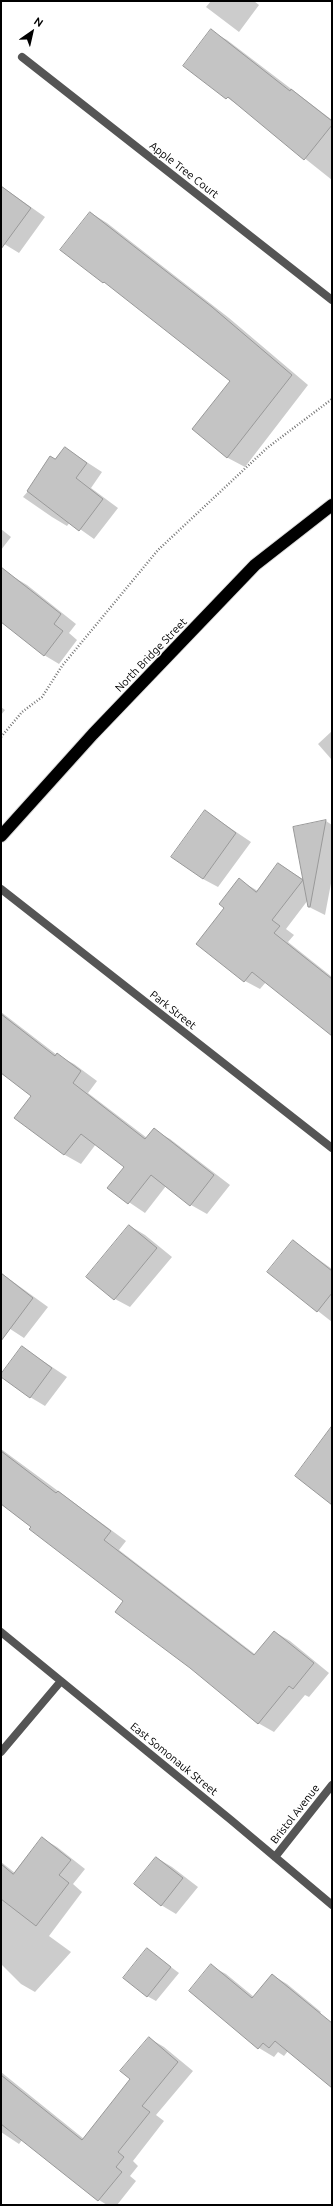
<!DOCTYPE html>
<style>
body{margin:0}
#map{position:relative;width:333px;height:2206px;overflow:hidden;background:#fff;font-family:Ubuntu,sans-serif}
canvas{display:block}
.frame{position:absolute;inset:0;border:2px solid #000;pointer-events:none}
.north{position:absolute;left:12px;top:12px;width:40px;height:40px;-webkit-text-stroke:3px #fff;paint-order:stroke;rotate:34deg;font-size:11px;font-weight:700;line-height:16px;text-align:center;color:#000}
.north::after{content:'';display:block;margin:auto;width:14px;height:18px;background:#000;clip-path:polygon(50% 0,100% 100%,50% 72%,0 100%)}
</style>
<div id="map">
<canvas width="333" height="2206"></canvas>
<div class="frame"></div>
<div class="north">N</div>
</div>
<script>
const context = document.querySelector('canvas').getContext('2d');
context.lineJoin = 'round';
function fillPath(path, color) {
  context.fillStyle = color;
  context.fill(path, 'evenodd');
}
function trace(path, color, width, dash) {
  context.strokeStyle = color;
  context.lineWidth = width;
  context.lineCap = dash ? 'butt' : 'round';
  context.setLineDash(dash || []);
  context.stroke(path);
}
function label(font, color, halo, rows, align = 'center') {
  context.font = font + ' Ubuntu,sans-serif';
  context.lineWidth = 3;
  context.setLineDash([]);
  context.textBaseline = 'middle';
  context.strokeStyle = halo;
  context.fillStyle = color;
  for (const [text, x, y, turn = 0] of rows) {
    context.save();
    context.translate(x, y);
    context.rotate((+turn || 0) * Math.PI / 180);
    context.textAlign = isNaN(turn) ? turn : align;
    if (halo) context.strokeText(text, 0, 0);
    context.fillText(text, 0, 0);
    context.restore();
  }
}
fillPath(new Path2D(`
 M 211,1 L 254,1 L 259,5 L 239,32 L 206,7 Z
 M 211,31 L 227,40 L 332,120 L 332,180 L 239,106 L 184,66 Z
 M 1,186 L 45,217 L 19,253 L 1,242 Z
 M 91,213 L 107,223 L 229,318 L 308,385 L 245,467 L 228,458 L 193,429 L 231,381 L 113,288 L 61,250 Z
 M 65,448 L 102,472 L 91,488 L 118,508 L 94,539 L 70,522 L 67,526 L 52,517 L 23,497 Z
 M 1,529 L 11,537 L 1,550 Z
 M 12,576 L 27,585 L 76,624 L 69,633 L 77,640 L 59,664 L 44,655 L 1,621 L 1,589 Z
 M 1,707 L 5,710 L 1,715 Z
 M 332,731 L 332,760 L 318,744 Z
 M 205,811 L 251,842 L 218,887 L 203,879 Z
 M 326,821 L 332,825 L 332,878 L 325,915 L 309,907 L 308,900 L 286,929 L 294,935 L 288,942 L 332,977 L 332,1034 L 266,982 L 260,989 L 245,981 L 197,944 L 225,907 L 239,880 L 258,891 L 279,864 L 304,880 L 294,828 Z
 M 1,1012 L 57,1055 L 74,1064 L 97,1081 L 88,1093 L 147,1138 L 154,1130 L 170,1139 L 230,1185 L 207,1214 L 191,1205 L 166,1186 L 145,1213 L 108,1188 L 125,1166 L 96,1144 L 81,1164 L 65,1155 L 16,1118 L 32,1096 L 1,1072 Z
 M 130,1226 L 145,1235 L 172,1257 L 130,1307 L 115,1299 Z
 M 293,1241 L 332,1269 L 332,1322 L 268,1272 Z
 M 1,1273 L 48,1307 L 24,1338 L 1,1323 Z
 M 22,1347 L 67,1377 L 45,1406 L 30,1397 Z
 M 1,1449 L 126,1541 L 119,1550 L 256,1655 L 275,1632 L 290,1641 L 329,1673 L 309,1697 L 305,1695 L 274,1732 L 258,1723 L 190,1667 L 125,1601 L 1,1503 Z
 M 42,1838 L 57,1847 L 85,1869 L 73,1884 L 82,1892 L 49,1936 L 71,1952 L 35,1992 L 21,1984 L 1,1964 L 1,1862 L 15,1873 Z
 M 157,1858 L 172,1867 L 198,1887 L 176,1914 L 161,1905 Z
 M 147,1949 L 179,1973 L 156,2001 L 147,1996 Z
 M 211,1966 L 226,1974 L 254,1997 L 272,1975 L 287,1984 L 321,2012 L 319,2014 L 332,2024 L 332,2087 L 288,2051 L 284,2056 L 278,2052 L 274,2057 L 259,2048 L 190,1991 Z
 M 149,2038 L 164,2047 L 193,2071 L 156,2115 L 164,2121 L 133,2161 L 138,2166 L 130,2176 L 136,2181 L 117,2205 L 107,2205 L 99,2200 L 33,2147 L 22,2140 L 19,2144 L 1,2132 L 1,2072 L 84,2139 L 131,2079 Z`), '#0003');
const building = new Path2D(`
 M 211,29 L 290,91 L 291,89 L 332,121 L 332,125 L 304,160 L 228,97 L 226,99 L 183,66 Z
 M 1,186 L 31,208 L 1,249 Z
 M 90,212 L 212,307 L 292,375 L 227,458 L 192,429 L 230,381 L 104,282 L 103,283 L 60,250 Z
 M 65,447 L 87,463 L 76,478 L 103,499 L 79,531 L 27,491 L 50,456 L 55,459 Z
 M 1,567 L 61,614 L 54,624 L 63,631 L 44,656 L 1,622 Z
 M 205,810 L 236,833 L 203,879 L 171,857 Z
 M 326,820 L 310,907 L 308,907 L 293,827 Z
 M 278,863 L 303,880 L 272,920 L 280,926 L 274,933 L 332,979 L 332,1036 L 252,972 L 244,982 L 196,944 L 224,908 L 219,904 L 239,878 L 256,892 Z
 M 1,1014 L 55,1056 L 57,1053 L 81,1071 L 73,1083 L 145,1139 L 154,1128 L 214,1175 L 190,1206 L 151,1175 L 128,1204 L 107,1188 L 124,1167 L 81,1134 L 64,1155 L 14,1118 L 31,1096 L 1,1073 Z
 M 129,1225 L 157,1248 L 114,1300 L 86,1277 Z
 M 293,1240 L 332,1271 L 332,1293 L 317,1312 L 267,1272 Z
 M 1,1273 L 33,1298 L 1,1341 Z
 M 22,1346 L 52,1368 L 30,1398 L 1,1377 L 1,1374 Z
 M 332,1426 L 332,1505 L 295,1476 Z
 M 1,1451 L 56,1493 L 58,1491 L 111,1531 L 104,1540 L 254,1655 L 274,1631 L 314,1663 L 293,1689 L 289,1686 L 258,1724 L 190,1668 L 115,1612 L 123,1601 L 29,1529 L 31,1527 L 1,1504 Z
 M 42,1837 L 71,1860 L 59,1875 L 69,1883 L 36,1926 L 1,1899 L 1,1864 L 13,1874 Z
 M 156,1857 L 183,1878 L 161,1906 L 134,1884 Z
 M 147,1948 L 171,1967 L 147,1997 L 123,1978 Z
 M 211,1964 L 252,1998 L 272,1974 L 332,2023 L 332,2088 L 275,2041 L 269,2048 L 263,2043 L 258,2049 L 189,1991 Z
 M 149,2037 L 178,2062 L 142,2106 L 150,2112 L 118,2152 L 124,2157 L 116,2167 L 122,2172 L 98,2201 L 1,2124 L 1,2075 L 82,2140 L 130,2079 L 120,2071 Z`);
fillPath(building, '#c4c4c4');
trace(building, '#999', 1);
const highway = new Path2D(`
 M 1,836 L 93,734 L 255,565 L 332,505`);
trace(highway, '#dbdbdb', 14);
trace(new Path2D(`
 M 1,737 L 22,712 L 42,697 L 62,666 L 158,550 L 267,448 L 332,399`), '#777', 2.5, [1, 2]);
trace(new Path2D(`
 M 22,57 L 332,300
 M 1,889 L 332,1148
 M 1,1632 L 231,1820 L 332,1905
 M 1,1752 L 61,1681
 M 275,1857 L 332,1785`), '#555', 8);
trace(highway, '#000', 12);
label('11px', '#000', '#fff', [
 ["Apple Tree Court",184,170,38],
 ["North Bridge Street",151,655,-46],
 ["Park Street",173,1010,38],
 ["East Somonauk Street",174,1759,39],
 ["Bristol Avenue",295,1814,-52]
]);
</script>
